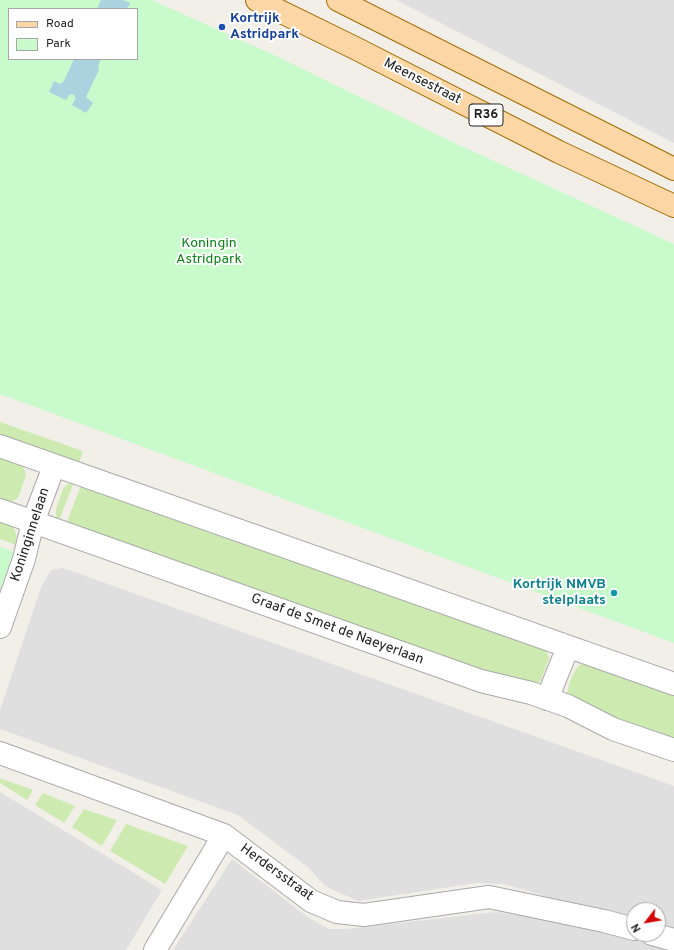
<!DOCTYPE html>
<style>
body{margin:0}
#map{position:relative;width:674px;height:950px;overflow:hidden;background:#f2efe9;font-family:Overpass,sans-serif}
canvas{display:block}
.legend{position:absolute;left:8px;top:8px;width:130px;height:52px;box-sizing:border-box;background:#fff;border:1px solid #a7a7a7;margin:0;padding:5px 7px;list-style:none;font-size:12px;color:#222}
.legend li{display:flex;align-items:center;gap:8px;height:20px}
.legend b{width:20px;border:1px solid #a7a7a7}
.north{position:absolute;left:626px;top:902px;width:40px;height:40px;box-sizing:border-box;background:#fff;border:1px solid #a7a7a7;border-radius:50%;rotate:239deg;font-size:11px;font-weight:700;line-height:16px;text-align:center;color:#222}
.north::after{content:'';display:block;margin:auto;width:14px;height:18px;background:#d40000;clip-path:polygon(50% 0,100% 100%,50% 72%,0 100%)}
</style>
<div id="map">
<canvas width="674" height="950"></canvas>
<ul class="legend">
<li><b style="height:5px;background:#fcd6a4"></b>Road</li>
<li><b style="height:11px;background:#c8facc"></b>Park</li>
</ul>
<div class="north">N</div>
</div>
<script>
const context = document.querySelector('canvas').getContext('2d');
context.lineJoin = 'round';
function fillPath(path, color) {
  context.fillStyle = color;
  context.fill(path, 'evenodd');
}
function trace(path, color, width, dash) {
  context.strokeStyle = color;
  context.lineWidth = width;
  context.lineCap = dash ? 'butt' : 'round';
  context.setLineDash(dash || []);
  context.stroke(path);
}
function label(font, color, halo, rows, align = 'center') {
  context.font = font + ' Overpass,sans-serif';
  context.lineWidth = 4;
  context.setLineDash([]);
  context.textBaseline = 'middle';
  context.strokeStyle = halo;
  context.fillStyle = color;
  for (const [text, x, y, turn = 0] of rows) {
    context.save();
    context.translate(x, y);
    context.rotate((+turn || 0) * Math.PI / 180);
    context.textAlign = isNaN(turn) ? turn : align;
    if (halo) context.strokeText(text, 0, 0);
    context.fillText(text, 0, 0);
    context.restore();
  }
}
fillPath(new Path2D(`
 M 396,0 L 674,0 L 674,143 Z
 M 63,568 L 674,786 L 674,934 L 658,929 L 658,910 L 634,910 L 634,922 L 504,884 L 476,883 L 358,901 L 325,886 L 309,868 L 238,815 L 0,729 L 0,710 L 41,587 L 51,570 Z
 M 0,792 L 162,890 L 126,950 L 0,950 Z
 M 232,859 L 309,918 L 329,929 L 347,929 L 496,912 L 628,932 L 674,950 L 173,950 Z`), '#e0dfdf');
fillPath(new Path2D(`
 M 0,422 L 83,451 L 78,466 L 0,438 Z
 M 0,453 L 22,463 L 26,475 L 19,496 L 15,500 L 9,502 L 0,502 Z
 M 74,482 L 59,521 L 56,517 L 56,509 L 63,489 L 66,485 Z
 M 82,482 L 545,648 L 549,658 L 541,680 L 538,684 L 527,688 L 66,525 Z
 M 0,518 C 12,522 19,532 16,545 L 0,539 Z
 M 584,662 L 674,692 L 674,741 L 578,707 L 567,694 C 569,683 573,668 584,662 Z
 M 0,778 L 33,790 L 27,800 L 0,783 Z
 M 43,793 L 75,806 L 64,823 L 35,805 Z
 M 84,809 L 117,820 L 102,846 L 72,827 Z
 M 126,824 L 188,846 L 165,884 L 110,851 Z`), '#cdebb0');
fillPath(new Path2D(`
 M 0,0 L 152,0 L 276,56 L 442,137 L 674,244 L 674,643 L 0,394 ZM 9,9 L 137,9 L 137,59 L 9,59 Z
 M 0,547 L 14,552 L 0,590 Z`), '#c8facc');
fillPath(new Path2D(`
 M 101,0 L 123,0 L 130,3 L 127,9 L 97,9 Z
 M 74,59 L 101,59 L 98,66 L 99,70 L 86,97 L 93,103 L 86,113 L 72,105 L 76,98 L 73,94 L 69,95 L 66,100 L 49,92 L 54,81 L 60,84 L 64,81 Z`), '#aad3df');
const minor = new Path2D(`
 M 0,446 L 674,684
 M 0,510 L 481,681 L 531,693 L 568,706 L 613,729 L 674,750
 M 0,627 L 24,559 L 33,522 L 54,466
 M 547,699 L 568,647
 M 0,753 L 224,835 L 311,901 L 337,912 L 364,915 L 489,897 L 604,921 L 634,929
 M 652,934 L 674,940
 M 155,950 L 224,835`);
const major = new Path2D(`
 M 257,0 L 357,49 L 559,152 L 674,206
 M 338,0 L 674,169`);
trace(minor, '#a9a9a9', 24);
trace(major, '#a06b00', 24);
trace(minor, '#fff', 22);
trace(major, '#fcd6a4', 22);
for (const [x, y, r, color] of [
 [222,27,4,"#1a4fb4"],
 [614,593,4,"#0f9aa8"]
]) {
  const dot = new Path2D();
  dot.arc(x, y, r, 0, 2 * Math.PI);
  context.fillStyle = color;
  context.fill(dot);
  trace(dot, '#fff', 1.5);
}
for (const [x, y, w] of [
 [486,115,34]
]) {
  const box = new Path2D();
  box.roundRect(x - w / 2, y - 11, w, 22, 3);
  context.fillStyle = '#fff';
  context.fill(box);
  trace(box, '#222', 1);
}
label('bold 13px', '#222', null, [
 ["R36",486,115]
]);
label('bold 14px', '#164399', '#fff', [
 ["Kortrijk",230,19],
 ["Astridpark",230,35]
], 'left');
label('14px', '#222', '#fff', [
 ["Meensestraat",422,82,27],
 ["Koninginnelaan",31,535,-72],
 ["Graaf de Smet de Naeyerlaan",337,630,20],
 ["Herdersstraat",276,873,36]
]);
label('14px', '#0c8416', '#fff', [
 ["Koningin",209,244],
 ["Astridpark",209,260]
]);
label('bold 14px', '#0d838f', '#fff', [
 ["Kortrijk NMVB",606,585],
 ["stelplaats",606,601]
], 'right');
</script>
